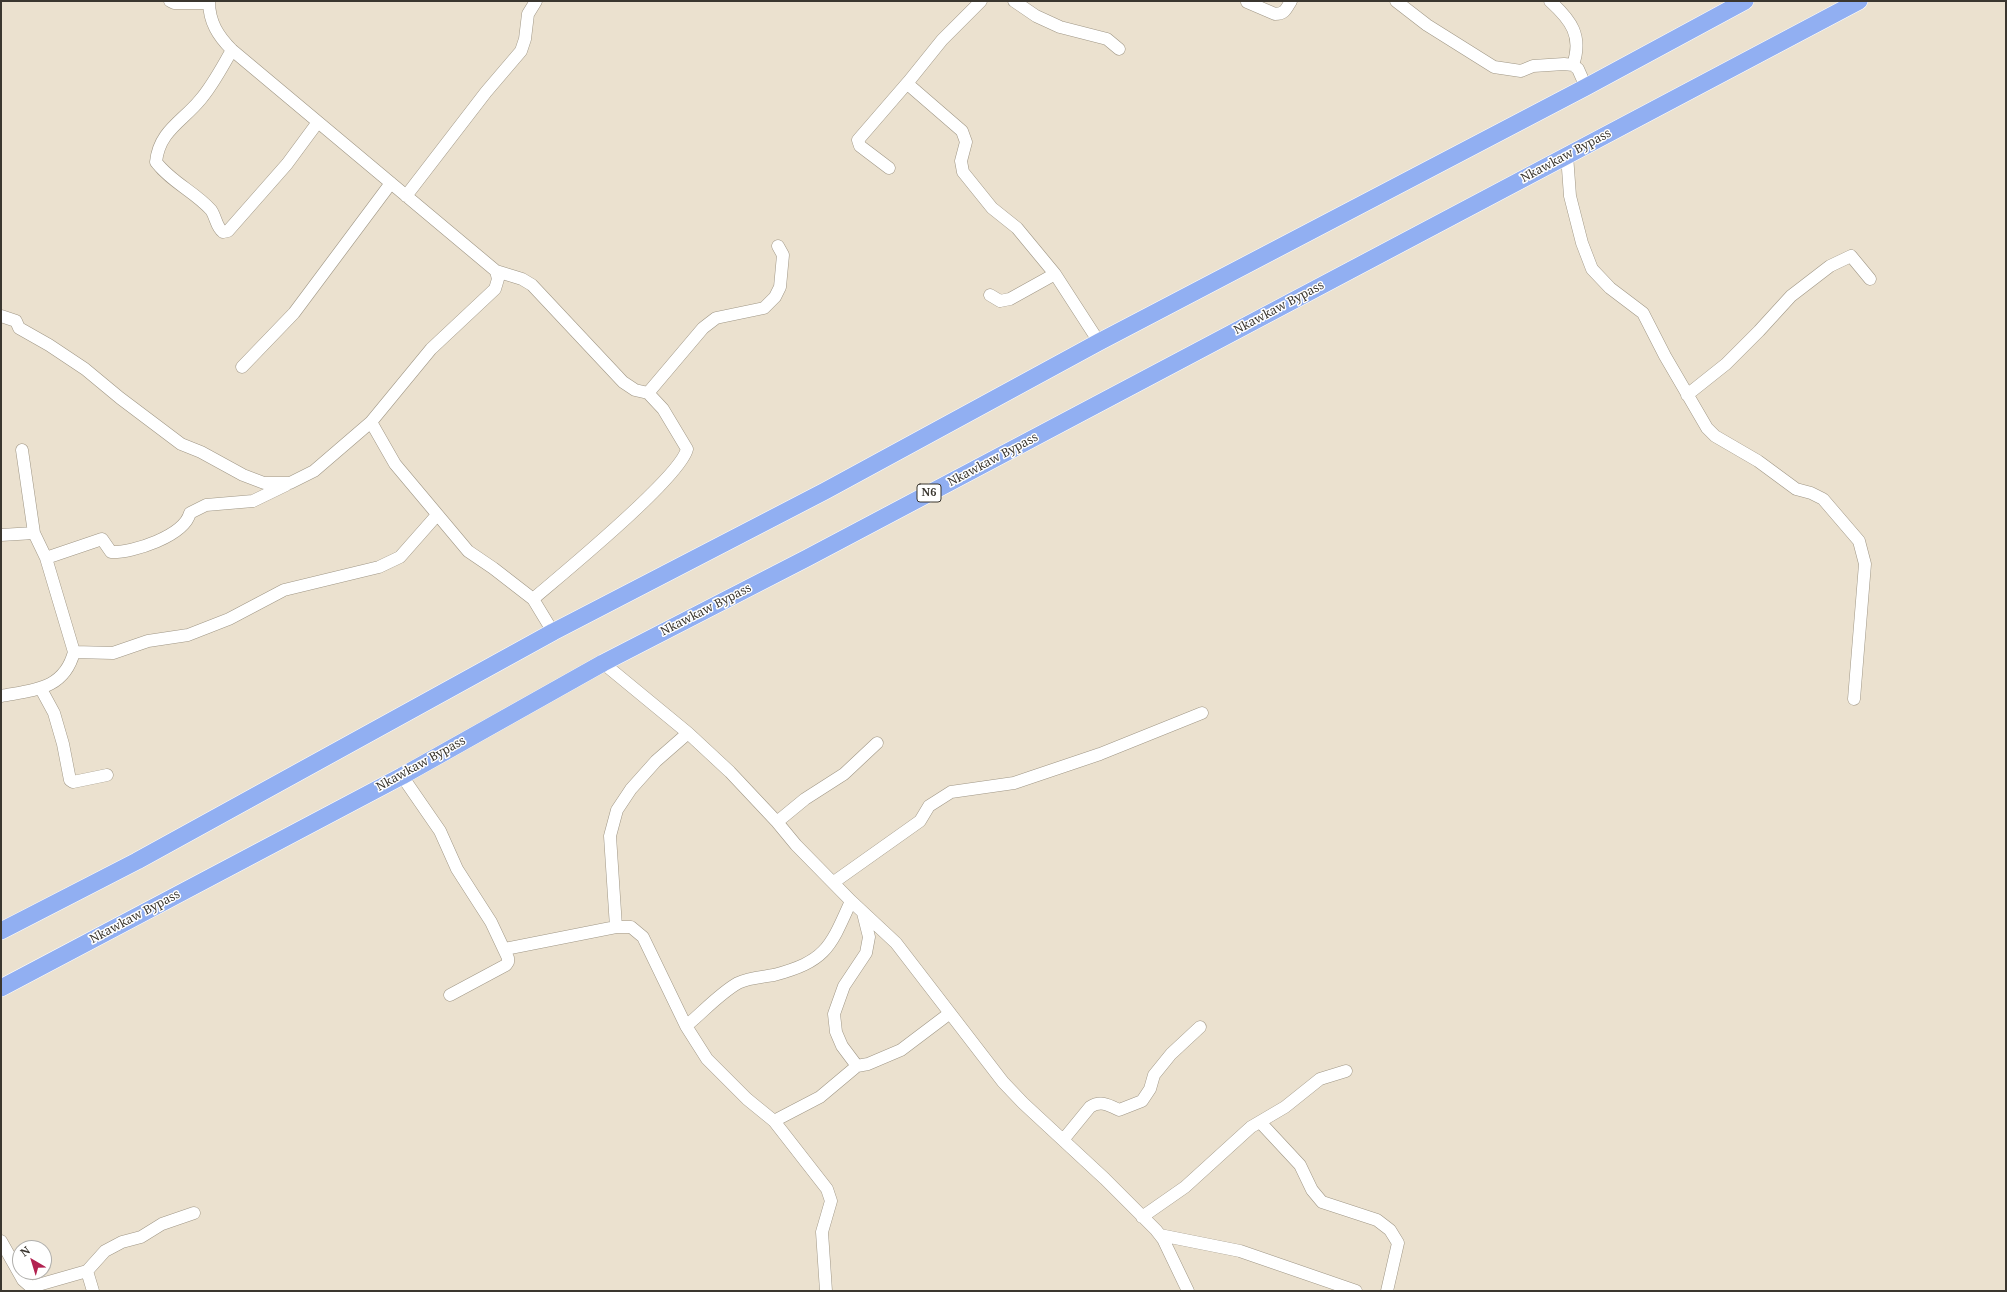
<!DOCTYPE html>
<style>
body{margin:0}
#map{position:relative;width:2007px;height:1292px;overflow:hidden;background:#ebe1cf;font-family:"Noto Serif",serif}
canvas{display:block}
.frame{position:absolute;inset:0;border:2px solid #3a362f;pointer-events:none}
.north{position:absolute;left:12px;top:1240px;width:40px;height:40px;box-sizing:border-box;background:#fff;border:1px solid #b0afac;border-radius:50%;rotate:322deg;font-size:11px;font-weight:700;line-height:16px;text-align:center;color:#3a362f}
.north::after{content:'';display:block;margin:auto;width:14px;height:18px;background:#b22251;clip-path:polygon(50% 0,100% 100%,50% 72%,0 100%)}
</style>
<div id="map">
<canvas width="2007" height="1292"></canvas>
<div class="frame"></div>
<div class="north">N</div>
</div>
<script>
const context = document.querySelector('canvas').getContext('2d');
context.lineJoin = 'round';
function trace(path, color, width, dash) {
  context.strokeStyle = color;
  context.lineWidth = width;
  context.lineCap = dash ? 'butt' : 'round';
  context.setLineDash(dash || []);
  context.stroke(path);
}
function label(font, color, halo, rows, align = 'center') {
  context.font = font + ' "Noto Serif",serif';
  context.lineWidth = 3;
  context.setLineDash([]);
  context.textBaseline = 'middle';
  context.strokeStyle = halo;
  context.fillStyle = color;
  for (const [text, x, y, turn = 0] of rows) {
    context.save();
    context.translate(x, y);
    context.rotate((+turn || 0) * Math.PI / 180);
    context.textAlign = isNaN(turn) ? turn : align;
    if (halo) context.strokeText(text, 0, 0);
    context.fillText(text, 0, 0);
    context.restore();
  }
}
const minor = new Path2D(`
 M 170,1 L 174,3 L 209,3
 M 209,1 C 209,22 218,36 232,50 L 496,271 L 498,279 L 495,289 L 431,349 L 371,422 L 395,464 L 468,551 L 493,568 L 533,599 L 553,632
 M 981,1 L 942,40 L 909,81 L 910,86 L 962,131 L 966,142 L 961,161 L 963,172 L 992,208 L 1017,228 L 1055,274 L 1099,342
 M 1014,1 L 1036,16 L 1060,27 L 1107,39 L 1119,49
 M 1396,1 L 1427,25 L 1494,67 L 1521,71 L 1533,66 L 1564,64 L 1573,65 L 1578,69 L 1586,87
 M 1550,1 C 1571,20 1583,36 1573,65
 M 1247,2 L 1275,14 C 1285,14 1286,9 1291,1
 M 232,50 C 222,67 213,85 200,100 C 183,121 159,131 156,162 C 171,182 195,192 211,210 C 216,217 216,227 223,232 L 228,231 L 287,164 L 318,122
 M 1567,155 L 1570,196 L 1582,243 L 1592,269 L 1610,288 L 1643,313 L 1665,356 L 1707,428 L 1715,436 L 1758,461 L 1796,489 L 1811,493 L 1823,499 L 1859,541 L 1865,564 L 1854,699
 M 889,168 L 860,146 L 858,140 L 909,81
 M 406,196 L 486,92 L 521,51 L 525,39 L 528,14 L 536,1
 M 496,271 L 522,279 L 532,285 L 623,382 L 635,390 L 648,393 L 663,409 L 687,449 C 680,478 561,575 533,599
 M 990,295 L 1000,301 L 1010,299 L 1055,274
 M 1,316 L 16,321 L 19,328 L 49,345 L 85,369 L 120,398 L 181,444 L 201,452 L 243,475 L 264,483 L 290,483 L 314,471 L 371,422
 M 242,367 L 294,313 L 391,183
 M 648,393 L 703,328 L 716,318 L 764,308 L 775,297 L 780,287 L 783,255 L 778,246
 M 1687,395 L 1726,364 L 1759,331 L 1791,296 L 1830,266 L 1851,256 L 1870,279
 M 1,535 L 34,533
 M 46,558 L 102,539 L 111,552 C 133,553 184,536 190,513 L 206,505 L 253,501 L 286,485
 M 74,652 L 113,653 L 148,641 L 188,635 L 229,619 L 284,590 L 379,567 L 400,557 L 437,515
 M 603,663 L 688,733 L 730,772 L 777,822 L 796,845 L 851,901 L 896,943 L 1003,1082 L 1023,1103 L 1105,1179 L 1156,1230 L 1163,1239 L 1188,1291
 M 41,689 L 54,713 L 63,744 L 70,780 L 73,782 L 107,775
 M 1,696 C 33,690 64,690 74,652 L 46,558 L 34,533 L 22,450
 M 402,776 L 440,831 L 457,869 L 491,922 L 508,958 L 508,962 L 506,965 L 450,995
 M 777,822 L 805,799 L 844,774 L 877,743
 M 834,882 L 920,821 L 929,806 L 951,792 L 1014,783 L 1100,754 L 1202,713
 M 616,927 L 610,836 L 617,810 L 631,789 L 656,761 L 688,733
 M 505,949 L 616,927 L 631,927 L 643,937 L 686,1026 L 707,1059 L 747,1099 L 774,1121 L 827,1189 L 831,1201 L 822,1232 L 826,1291
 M 686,1026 C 702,1013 720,993 738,983 C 748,978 763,977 774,975 C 826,961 830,948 851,901
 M 857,1066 L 842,1046 L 836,1032 L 834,1014 L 844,986 L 866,953 L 869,937 L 863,913
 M 774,1121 L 820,1097 L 857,1066 L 868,1064 L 901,1050 L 950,1013
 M 1260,1122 L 1300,1165 L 1312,1190 L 1322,1202 L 1377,1220 L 1390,1230 L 1398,1243 L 1387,1291
 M 1063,1140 L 1090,1107 C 1101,1100 1109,1105 1119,1110 L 1142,1101 L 1150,1089 L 1154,1075 L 1171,1054 L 1200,1027
 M 1142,1217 L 1185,1187 L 1251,1127 L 1285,1107 L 1320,1079 L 1346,1071
 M 1160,1235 L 1240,1251 L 1356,1291
 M 1,1241 L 23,1280 L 31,1287 L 87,1271 L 105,1251 L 122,1242 L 141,1237 L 162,1224 L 194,1213
 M 87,1271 L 93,1291`);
const highway = new Path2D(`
 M 1,931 L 137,861 L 553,632 L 825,491 L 1099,342 L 1586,87 L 1745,1
 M 1,988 L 402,776 L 603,663 L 807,558 L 1859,1`);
trace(minor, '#9f9685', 13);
trace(highway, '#fff', 18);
trace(minor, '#fff', 12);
trace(highway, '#91aff2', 17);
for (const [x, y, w] of [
 [929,493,24]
]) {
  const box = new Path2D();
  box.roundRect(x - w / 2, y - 9, w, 18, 3);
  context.fillStyle = '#fff';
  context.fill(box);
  trace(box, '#3a362f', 1);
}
label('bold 11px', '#3a362f', null, [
 ["N6",929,493]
]);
label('12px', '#3a362f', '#fff', [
 ["Nkawkaw Bypass",1566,156,-28],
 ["Nkawkaw Bypass",1279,308,-28],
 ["Nkawkaw Bypass",993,460,-28],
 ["Nkawkaw Bypass",706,610,-27],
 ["Nkawkaw Bypass",421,764,-29],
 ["Nkawkaw Bypass",135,917,-28]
]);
</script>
